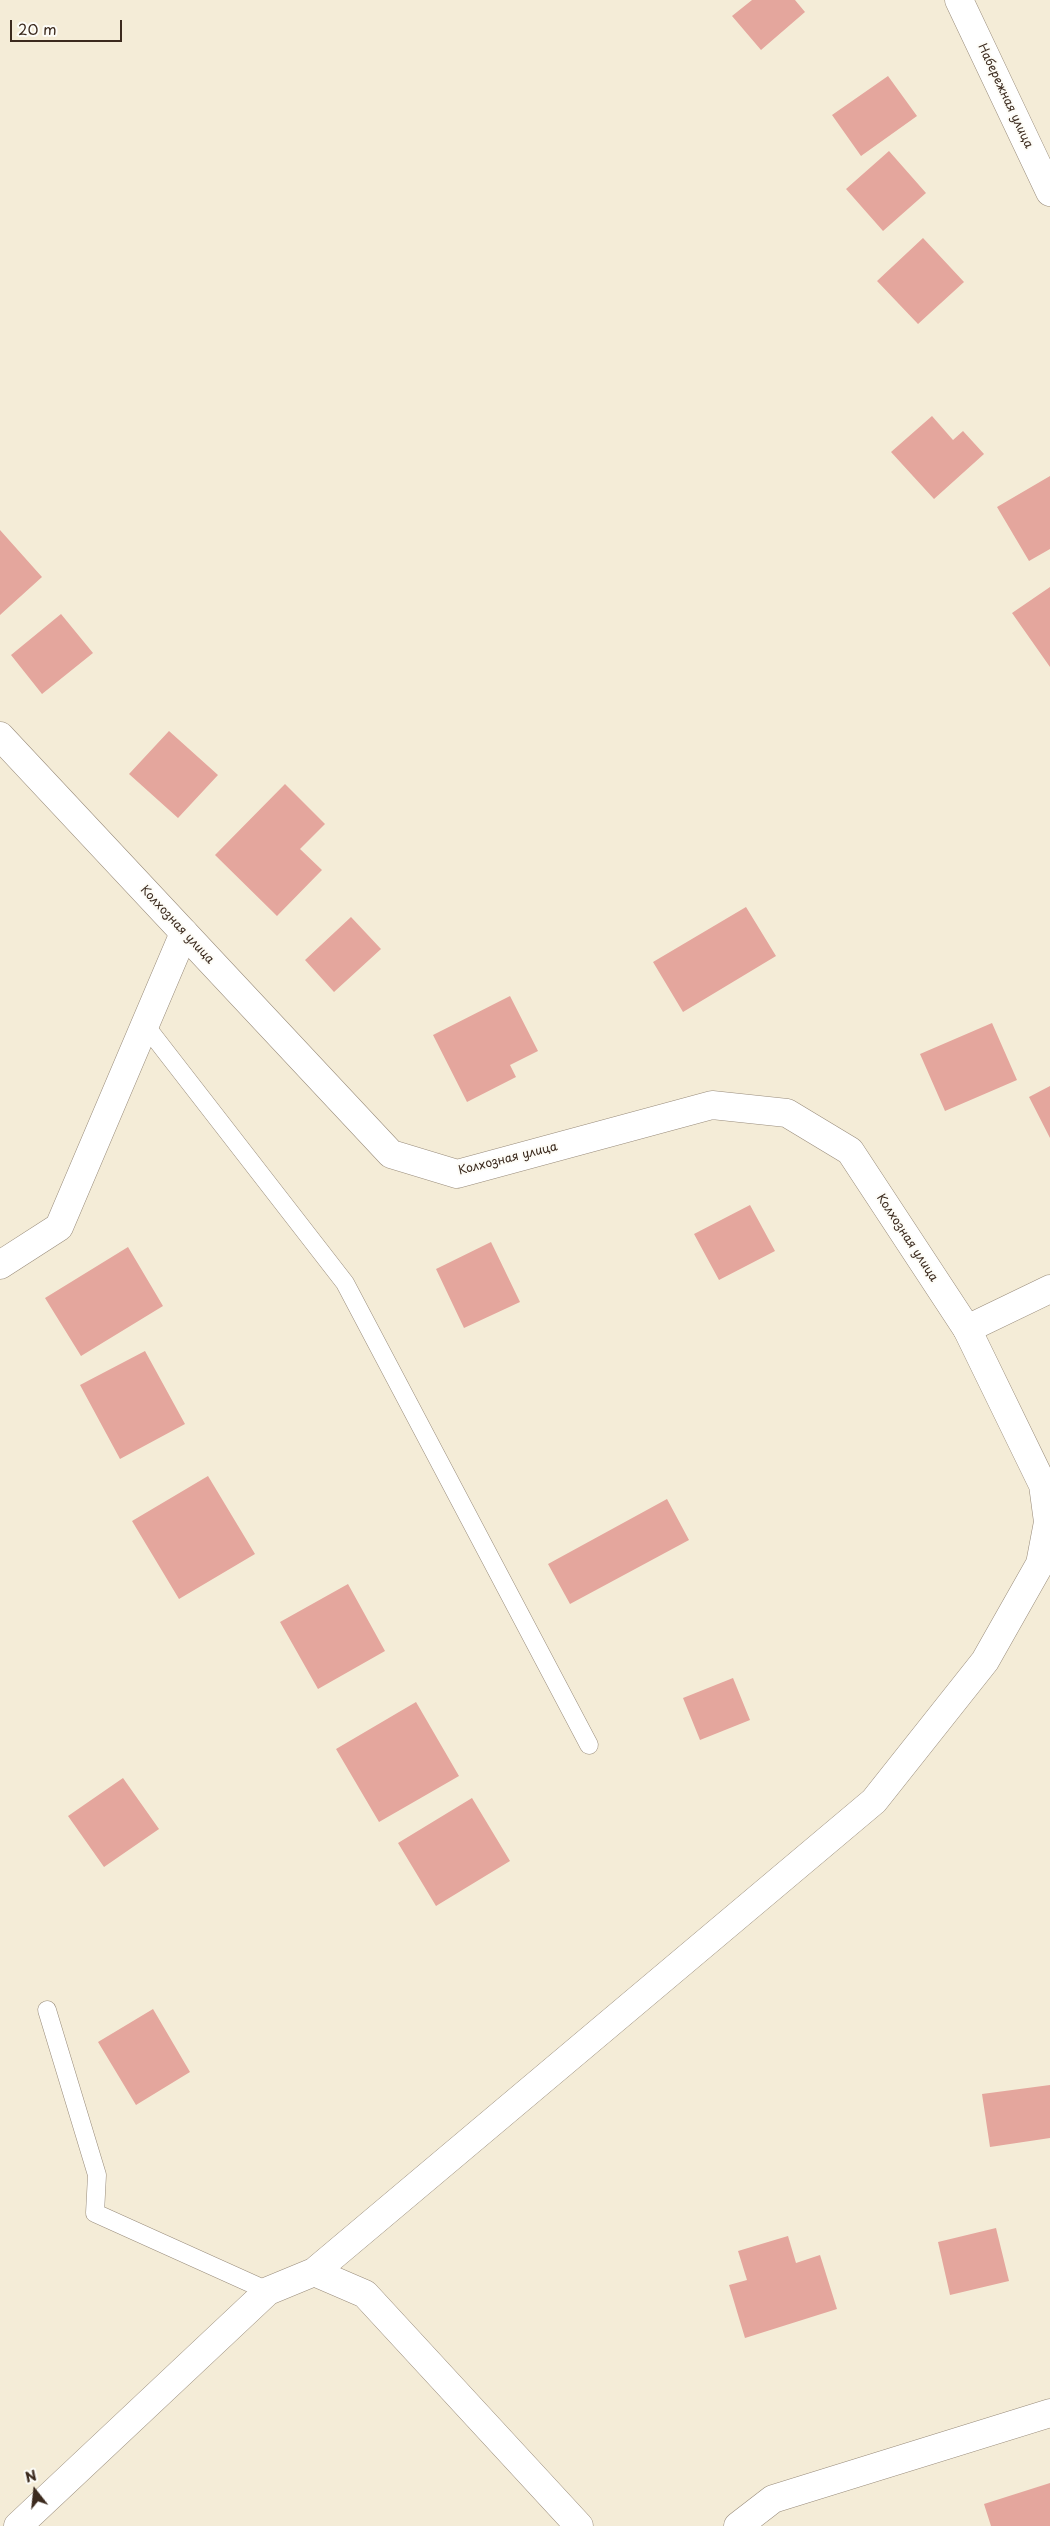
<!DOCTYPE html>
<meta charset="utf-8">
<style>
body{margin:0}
#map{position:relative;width:1050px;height:2526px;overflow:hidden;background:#f4ecd7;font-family:"Playpen Sans",sans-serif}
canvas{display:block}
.north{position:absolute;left:10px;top:2466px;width:50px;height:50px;-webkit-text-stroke:4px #fdfcf7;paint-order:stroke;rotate:344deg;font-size:14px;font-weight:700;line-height:20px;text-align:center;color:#3b2a1e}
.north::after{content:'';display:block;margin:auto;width:18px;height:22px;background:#3b2a1e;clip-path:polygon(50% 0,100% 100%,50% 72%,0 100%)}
.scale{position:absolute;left:10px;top:20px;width:112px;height:22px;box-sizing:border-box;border:2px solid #3b2a1e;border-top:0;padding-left:6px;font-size:15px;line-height:18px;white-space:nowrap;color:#3b2a1e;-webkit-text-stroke:4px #fdfcf7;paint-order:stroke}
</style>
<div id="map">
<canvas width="1050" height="2526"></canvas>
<div class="north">N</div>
<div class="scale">20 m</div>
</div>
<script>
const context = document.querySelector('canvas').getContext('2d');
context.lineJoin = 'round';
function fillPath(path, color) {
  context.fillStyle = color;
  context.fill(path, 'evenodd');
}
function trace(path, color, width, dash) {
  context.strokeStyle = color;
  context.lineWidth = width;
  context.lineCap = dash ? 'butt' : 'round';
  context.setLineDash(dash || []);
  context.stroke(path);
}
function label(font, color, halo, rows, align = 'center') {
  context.font = font + ' "Playpen Sans",sans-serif';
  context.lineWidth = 4;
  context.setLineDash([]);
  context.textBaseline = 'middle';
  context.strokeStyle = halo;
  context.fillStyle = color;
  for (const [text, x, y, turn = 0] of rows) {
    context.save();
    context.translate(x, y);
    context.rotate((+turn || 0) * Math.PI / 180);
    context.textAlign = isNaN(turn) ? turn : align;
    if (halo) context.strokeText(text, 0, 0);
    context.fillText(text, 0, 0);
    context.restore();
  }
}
fillPath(new Path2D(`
 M 752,0 L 795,0 L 805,12 L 761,50 L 732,16 Z
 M 888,76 L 917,116 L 861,156 L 832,115 Z
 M 889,151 L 926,193 L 883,231 L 846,189 Z
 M 923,238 L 964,282 L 918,324 L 877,281 Z
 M 932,416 L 953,440 L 963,431 L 984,454 L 934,499 L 891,452 Z
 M 1050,476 L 1050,549 L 1029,561 L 997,507 Z
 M 0,530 L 42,577 L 0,615 Z
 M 1050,587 L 1050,667 L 1012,613 Z
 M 61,614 L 93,653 L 42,694 L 11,655 Z
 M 169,731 L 218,775 L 178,818 L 129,774 Z
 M 285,784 L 325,824 L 300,849 L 322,870 L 277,916 L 215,855 Z
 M 746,907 L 776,956 L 683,1012 L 653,962 Z
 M 351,917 L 381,949 L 334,992 L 305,960 Z
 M 510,996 L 538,1051 L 510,1065 L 516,1077 L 467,1102 L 433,1035 Z
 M 992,1023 L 1017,1080 L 945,1111 L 920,1054 Z
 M 1050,1086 L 1050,1138 L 1029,1097 Z
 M 750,1205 L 775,1251 L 719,1280 L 694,1234 Z
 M 491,1242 L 520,1302 L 464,1328 L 436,1269 Z
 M 128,1247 L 163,1306 L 81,1356 L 45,1298 Z
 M 145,1351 L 185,1424 L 120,1459 L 80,1385 Z
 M 208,1476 L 255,1554 L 179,1599 L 132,1521 Z
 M 667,1499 L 689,1540 L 570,1604 L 548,1564 Z
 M 348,1584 L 385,1651 L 318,1689 L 280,1622 Z
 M 733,1678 L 750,1720 L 700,1740 L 683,1698 Z
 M 416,1702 L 459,1776 L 379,1822 L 336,1749 Z
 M 123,1778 L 159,1829 L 104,1867 L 68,1816 Z
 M 472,1798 L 510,1861 L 436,1906 L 398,1843 Z
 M 153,2009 L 190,2072 L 136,2105 L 98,2042 Z
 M 1050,2085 L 1050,2138 L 990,2147 L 982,2094 Z
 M 996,2228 L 1009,2281 L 950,2295 L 938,2242 Z
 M 788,2236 L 796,2263 L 820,2255 L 837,2309 L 745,2338 L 729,2285 L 747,2280 L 738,2251 Z
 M 1050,2483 L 1050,2526 L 991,2526 L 984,2504 Z`), '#e4a69d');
const service = new Path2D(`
 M 145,1025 L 345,1283 L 589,1745
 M 47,2010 L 97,2175 L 95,2213 L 268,2291`);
const minor = new Path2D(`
 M 959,0 L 1050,192
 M 0,1265 L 59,1227 L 184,933
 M 1050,1289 L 967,1329 L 1043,1485 L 1050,1491
 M 314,2272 L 874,1801 L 985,1661 L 1040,1564 L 1048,1522 L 1043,1485
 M 18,2526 L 268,2291 L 314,2272 L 365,2294 L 579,2526
 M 738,2526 L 773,2499 L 1050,2413`);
const tertiary = new Path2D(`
 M 0,736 L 391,1154 L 457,1174 L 712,1105 L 787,1113 L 850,1151 L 967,1329`);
trace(service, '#988b7a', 19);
trace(minor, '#988b7a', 29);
trace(tertiary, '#988b7a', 29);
trace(service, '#fff', 18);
trace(minor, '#fff', 28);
trace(tertiary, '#fff', 28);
label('12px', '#3b2a1e', '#fdfcf7', [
 ["Набережная улица",1005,96,65],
 ["Колхозная улица",177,925,47],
 ["Колхозная улица",508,1159,-14],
 ["Колхозная улица",907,1238,57]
]);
</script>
